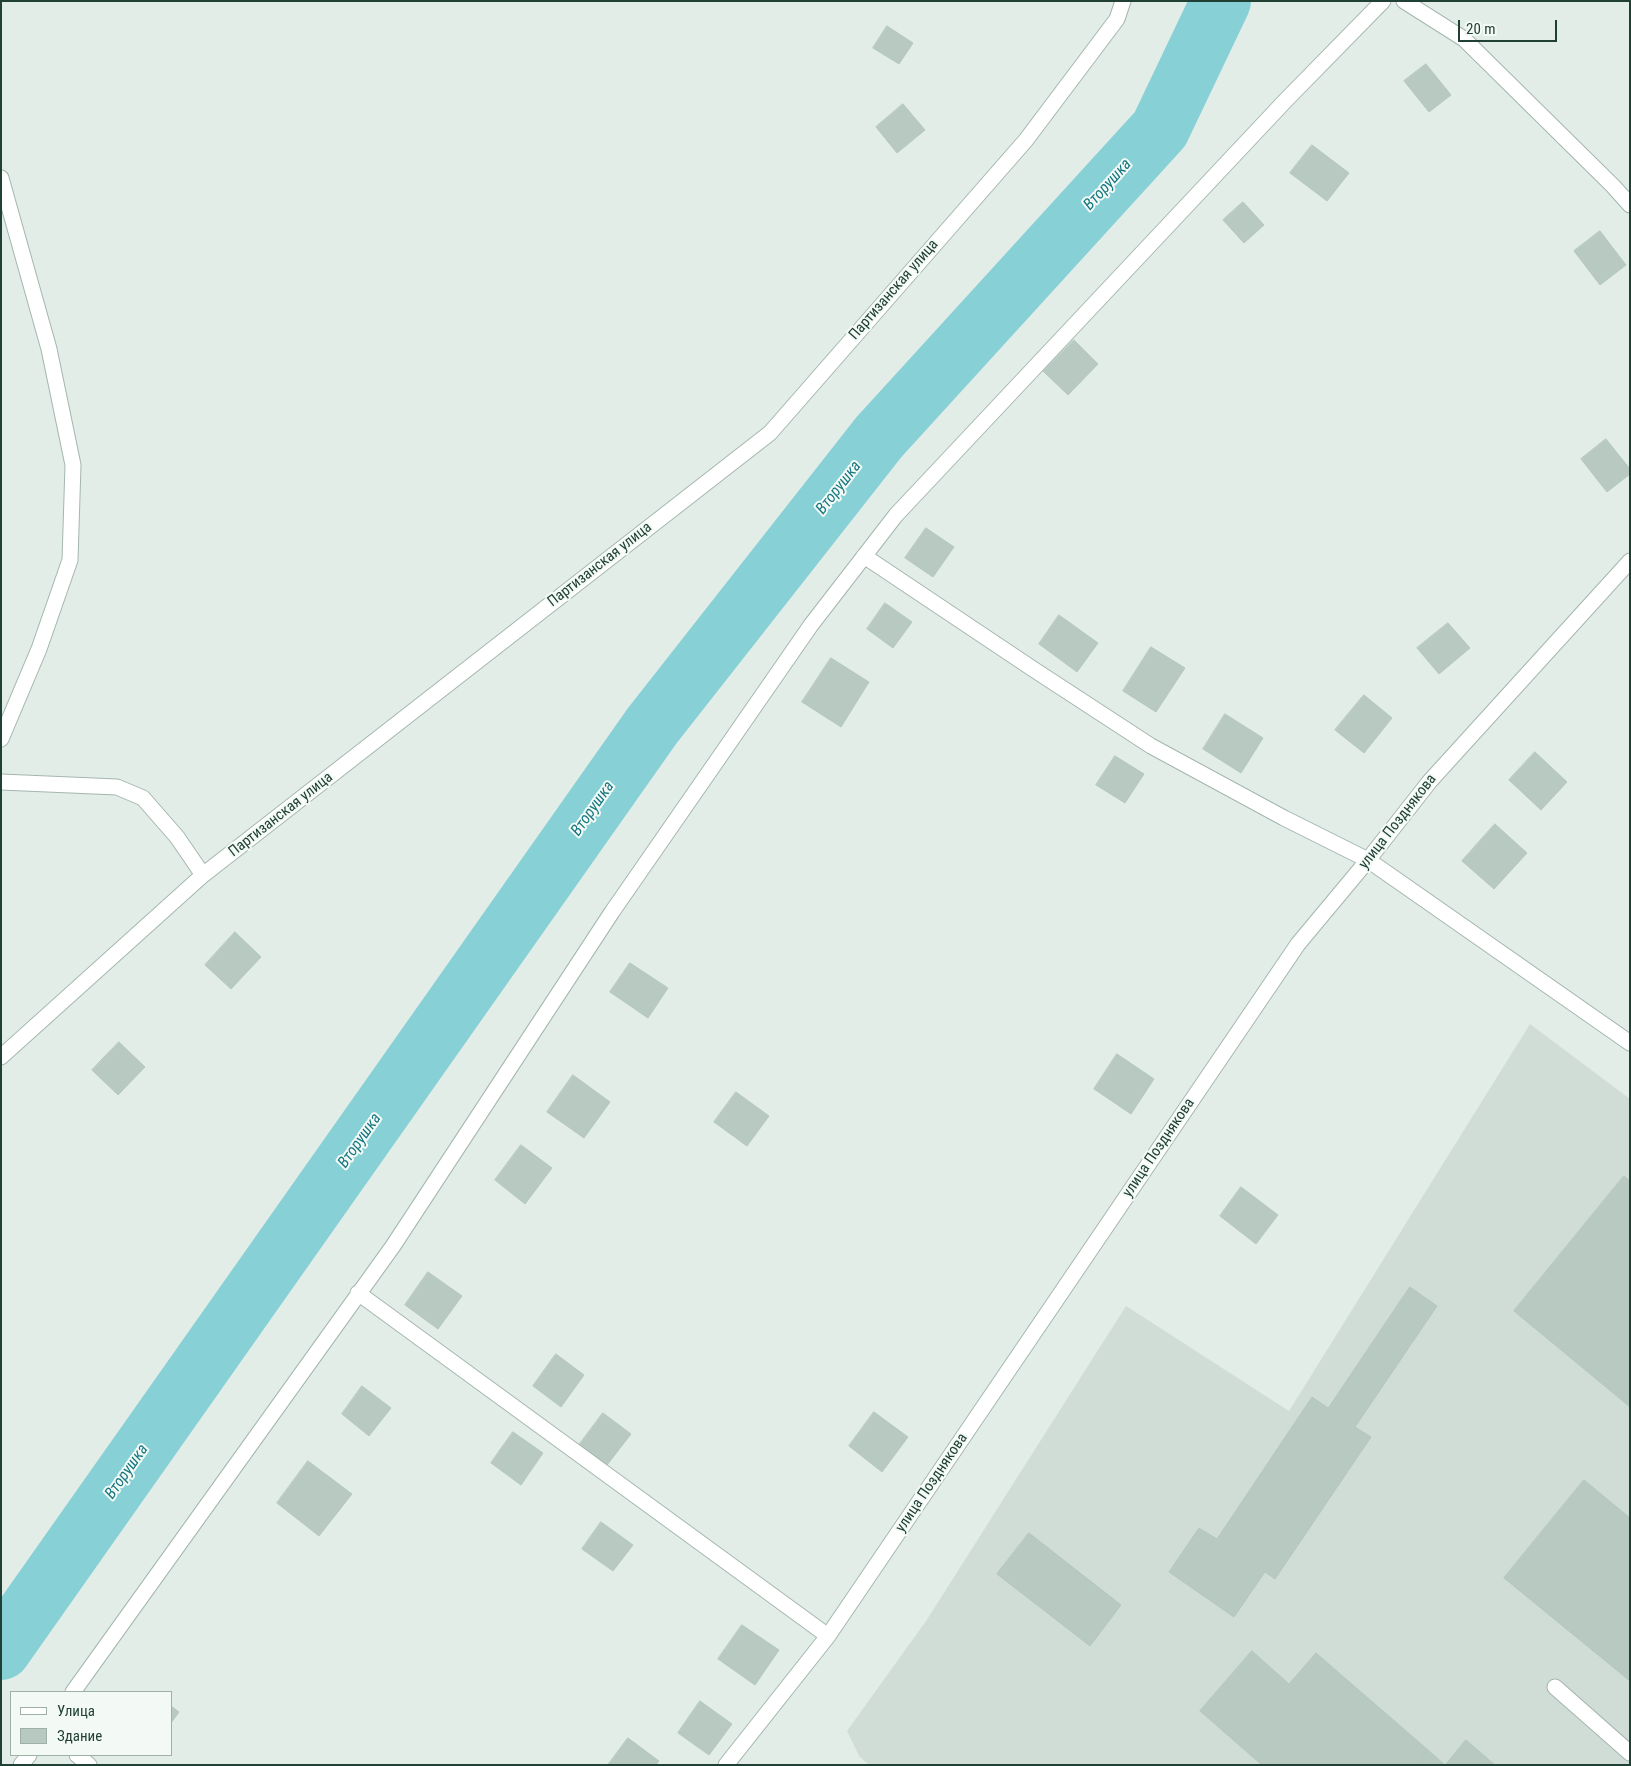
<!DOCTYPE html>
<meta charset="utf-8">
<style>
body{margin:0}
#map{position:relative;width:1631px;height:1766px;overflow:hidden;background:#e2ede8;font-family:"Roboto Condensed",sans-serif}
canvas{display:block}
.frame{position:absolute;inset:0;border:2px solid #214035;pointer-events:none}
.legend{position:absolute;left:10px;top:1691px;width:162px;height:65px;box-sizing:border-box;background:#f3faf6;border:1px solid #9fb0a9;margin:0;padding:6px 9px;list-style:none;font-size:15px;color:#214035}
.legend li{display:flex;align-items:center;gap:10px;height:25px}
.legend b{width:25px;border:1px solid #9fb0a9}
.scale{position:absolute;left:1458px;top:20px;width:99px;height:22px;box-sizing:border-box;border:2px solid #214035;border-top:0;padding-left:6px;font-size:15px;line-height:18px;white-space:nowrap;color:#214035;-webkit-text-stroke:4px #f3faf6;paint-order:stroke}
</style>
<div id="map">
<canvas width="1631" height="1766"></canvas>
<div class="frame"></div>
<ul class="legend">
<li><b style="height:6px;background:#fff"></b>Улица</li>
<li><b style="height:14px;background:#b7c9c0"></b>Здание</li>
</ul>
<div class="scale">20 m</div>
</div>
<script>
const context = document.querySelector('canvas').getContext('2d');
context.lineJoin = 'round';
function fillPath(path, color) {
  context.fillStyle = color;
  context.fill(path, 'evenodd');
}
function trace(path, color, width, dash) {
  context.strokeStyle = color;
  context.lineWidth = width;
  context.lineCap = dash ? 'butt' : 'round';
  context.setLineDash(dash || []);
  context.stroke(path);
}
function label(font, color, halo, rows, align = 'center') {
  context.font = font + ' "Roboto Condensed",sans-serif';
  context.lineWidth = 4;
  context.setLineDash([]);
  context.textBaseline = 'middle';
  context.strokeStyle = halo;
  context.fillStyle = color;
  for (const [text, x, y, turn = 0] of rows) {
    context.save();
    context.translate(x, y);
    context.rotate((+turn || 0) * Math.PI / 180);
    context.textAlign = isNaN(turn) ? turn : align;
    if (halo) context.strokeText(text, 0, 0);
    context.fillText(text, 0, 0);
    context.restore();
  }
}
fillPath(new Path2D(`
 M 1530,1024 L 1630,1099 L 1630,1765 L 869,1765 L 859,1756 L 847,1731 L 926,1621 L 1126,1306 L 1289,1411 Z`), '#d0ddd6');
trace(new Path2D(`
 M 1,1650 L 652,726 L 879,437 L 1160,129 L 1221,1`), '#87d0d6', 60);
const building = new Path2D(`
 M 887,26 L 913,43 L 899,64 L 873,48 Z
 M 1426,64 L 1451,95 L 1429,112 L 1404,81 Z
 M 903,104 L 925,130 L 897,153 L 876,127 Z
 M 1312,145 L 1349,173 L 1327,201 L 1290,173 Z
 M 1243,202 L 1264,225 L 1244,243 L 1223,220 Z
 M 1600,231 L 1626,265 L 1600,285 L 1574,251 Z
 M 1074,340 L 1098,364 L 1068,395 L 1043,371 Z
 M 1606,439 L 1630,469 L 1630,474 L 1607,492 L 1581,459 Z
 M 926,528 L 954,547 L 933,577 L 905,558 Z
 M 885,603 L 912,622 L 893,648 L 867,629 Z
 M 1059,615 L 1098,643 L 1077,672 L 1039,644 Z
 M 1448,623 L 1470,648 L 1439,674 L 1417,648 Z
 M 1151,647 L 1185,668 L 1156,712 L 1123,691 Z
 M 831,658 L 869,682 L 841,727 L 802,702 Z
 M 1364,695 L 1392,718 L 1364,753 L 1335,730 Z
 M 1225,714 L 1263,738 L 1241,773 L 1203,749 Z
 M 1535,752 L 1567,782 L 1541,810 L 1509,780 Z
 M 1115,756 L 1144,774 L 1125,803 L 1096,785 Z
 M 1495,824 L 1527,853 L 1494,889 L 1462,861 Z
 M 235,932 L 261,957 L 231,989 L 205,965 Z
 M 630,963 L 668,988 L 648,1018 L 610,992 Z
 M 119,1042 L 145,1067 L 118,1095 L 92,1070 Z
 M 1117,1054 L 1154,1079 L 1131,1114 L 1094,1089 Z
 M 573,1075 L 610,1102 L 584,1138 L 547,1112 Z
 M 736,1092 L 769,1116 L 747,1146 L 714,1122 Z
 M 521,1145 L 552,1168 L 525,1204 L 495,1180 Z
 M 1624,1176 L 1630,1181 L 1630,1407 L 1514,1311 Z
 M 1241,1187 L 1278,1215 L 1256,1244 L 1220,1216 Z
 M 428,1272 L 462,1296 L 438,1329 L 405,1305 Z
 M 1410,1287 L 1437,1306 L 1355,1427 L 1371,1437 L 1275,1579 L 1265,1572 L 1234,1617 L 1169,1572 L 1199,1528 L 1217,1539 L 1312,1397 L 1328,1408 Z
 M 556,1354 L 584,1375 L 561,1407 L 533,1386 Z
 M 362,1386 L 391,1408 L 369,1436 L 342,1414 Z
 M 874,1412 L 908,1437 L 882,1472 L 849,1446 Z
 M 603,1413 L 631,1434 L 607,1465 L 579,1445 Z
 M 513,1432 L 543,1453 L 521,1485 L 491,1463 Z
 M 308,1461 L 352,1494 L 319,1536 L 277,1503 Z
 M 1584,1480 L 1630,1518 L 1630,1681 L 1504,1578 Z
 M 601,1522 L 633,1545 L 613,1571 L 582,1549 Z
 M 1029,1533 L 1121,1605 L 1090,1646 L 997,1574 Z
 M 742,1625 L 779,1650 L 755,1685 L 718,1659 Z
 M 1252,1651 L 1289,1684 L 1316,1653 L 1428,1750 L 1415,1765 L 1262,1765 L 1200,1711 Z
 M 700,1701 L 732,1724 L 709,1755 L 678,1733 Z
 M 171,1706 L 179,1712 L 171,1723 Z
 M 628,1738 L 659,1761 L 656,1765 L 608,1765 Z
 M 1466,1740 L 1495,1765 L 1415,1765 L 1428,1750 L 1445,1765 Z`);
fillPath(building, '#b7c9c0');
trace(building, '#b4c8be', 1);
const minor = new Path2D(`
 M 1404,1 L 1464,39 L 1613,186 L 1630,205
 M 1,178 L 49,349 L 73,465 L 70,560 L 39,649 L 1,739
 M 864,556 L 1033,669 L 1151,746 L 1284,818 L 1368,860 L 1630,1043
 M 1,782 L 117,787 L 143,798 L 177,837 L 203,875
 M 1,1057 L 203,875 L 770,433 L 1026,140 L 1117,19 L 1123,1
 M 358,1293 L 828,1636
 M 1555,1687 L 1630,1753
 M 73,1692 L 393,1246 L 612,912 L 811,625 L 896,515 L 1285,101 L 1383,1
 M 77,1755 L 89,1765
 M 21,1765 L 29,1755
 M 726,1765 L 828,1636 L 1298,944 L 1368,860 L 1430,781 L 1630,561`);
trace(minor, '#a4b6af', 17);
trace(minor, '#fff', 15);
label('15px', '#214035', '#f3faf6', [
 ["Партизанская улица",894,290,-49],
 ["Партизанская улица",600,565,-38],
 ["Партизанская улица",281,815,-38],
 ["улица Позднякова",1398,822,-52],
 ["улица Позднякова",1159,1148,-56],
 ["улица Позднякова",932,1483,-56]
]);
label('italic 16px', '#167780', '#f3faf6', [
 ["Вторушка",1108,185,-48],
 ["Вторушка",839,488,-52],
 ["Вторушка",593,809,-55],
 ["Вторушка",360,1141,-55],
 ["Вторушка",127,1472,-55]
]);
</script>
